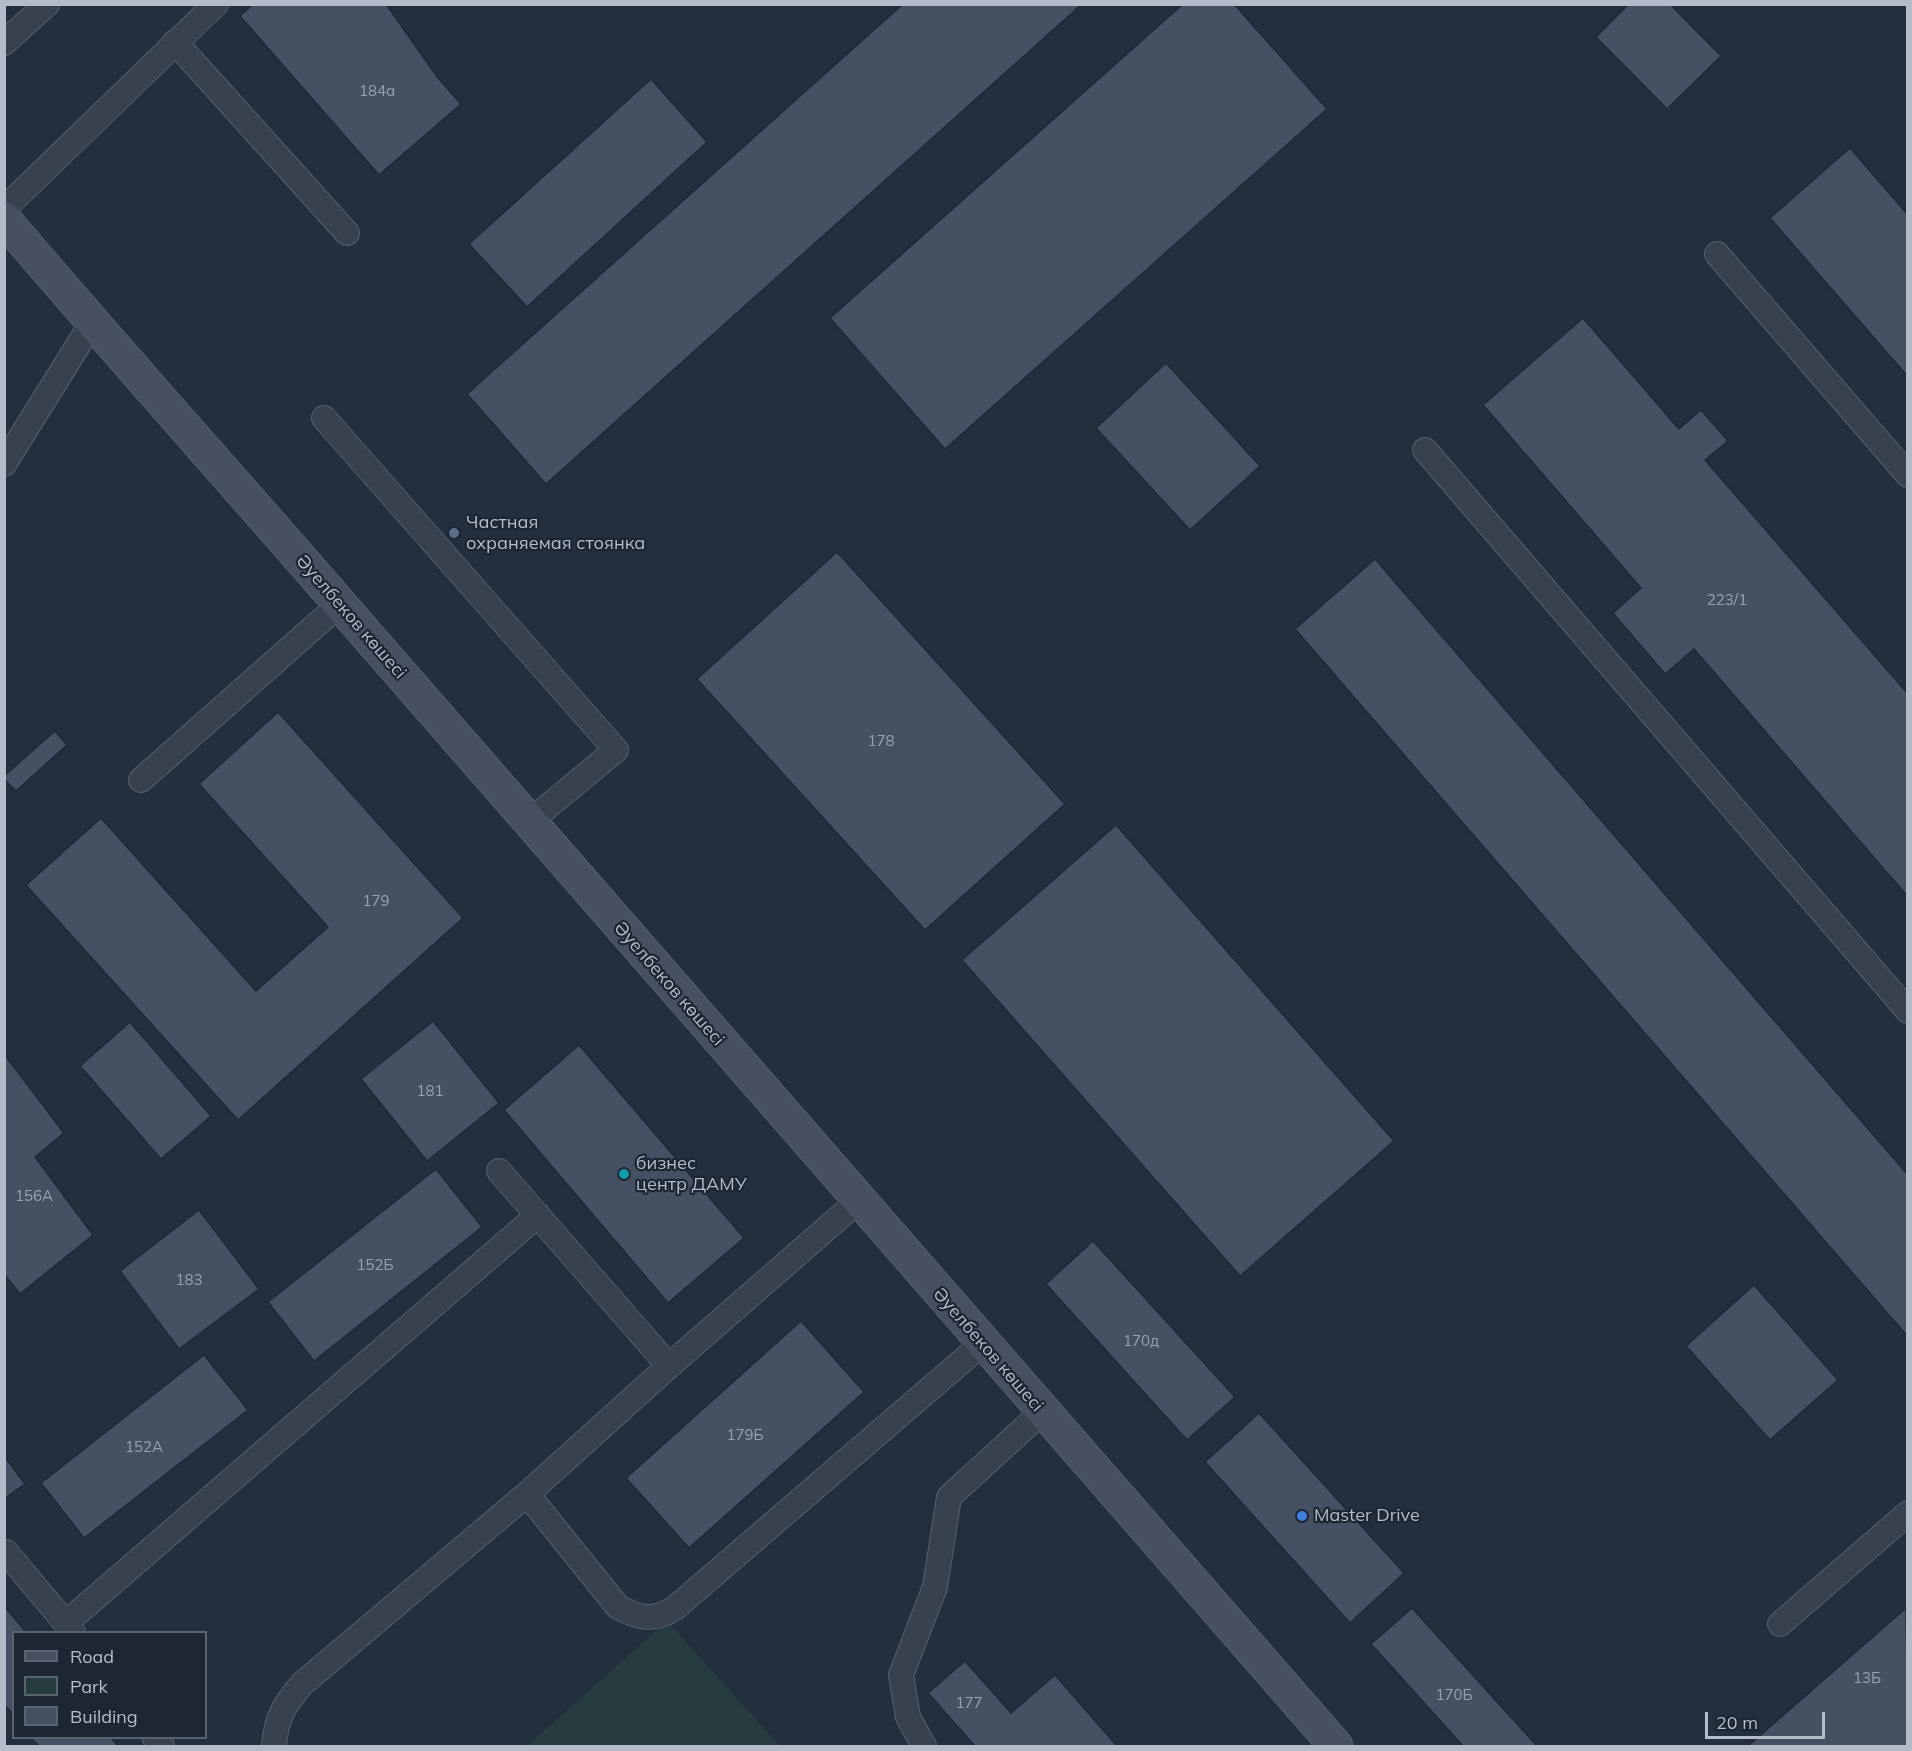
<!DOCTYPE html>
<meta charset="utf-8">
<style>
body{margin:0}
#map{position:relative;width:1912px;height:1751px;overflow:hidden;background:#242f3e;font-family:Mulish,sans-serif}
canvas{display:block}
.frame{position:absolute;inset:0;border:6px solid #b4bcc9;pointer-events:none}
.legend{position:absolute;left:12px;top:1631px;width:195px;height:108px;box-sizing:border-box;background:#1d2633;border:2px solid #59626f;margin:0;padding:8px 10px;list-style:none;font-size:18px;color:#b4bcc9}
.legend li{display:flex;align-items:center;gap:12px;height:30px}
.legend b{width:30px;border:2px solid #59626f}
.scale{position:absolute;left:1705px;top:1712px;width:120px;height:27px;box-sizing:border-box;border:3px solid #b4bcc9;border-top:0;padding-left:8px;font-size:18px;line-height:21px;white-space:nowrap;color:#b4bcc9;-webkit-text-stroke:4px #1d2633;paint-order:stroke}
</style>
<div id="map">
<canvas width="1912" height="1751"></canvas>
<div class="frame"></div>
<ul class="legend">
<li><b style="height:8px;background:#465061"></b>Road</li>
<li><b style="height:16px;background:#263c3f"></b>Park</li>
<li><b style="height:16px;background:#455162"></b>Building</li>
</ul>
<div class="scale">20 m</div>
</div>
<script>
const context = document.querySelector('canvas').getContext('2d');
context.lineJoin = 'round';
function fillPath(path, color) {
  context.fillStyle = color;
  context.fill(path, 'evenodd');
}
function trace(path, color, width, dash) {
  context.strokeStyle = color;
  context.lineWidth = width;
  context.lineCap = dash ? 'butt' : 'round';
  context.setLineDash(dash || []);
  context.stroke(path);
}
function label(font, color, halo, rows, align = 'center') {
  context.font = font + ' Mulish,sans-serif';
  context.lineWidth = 4.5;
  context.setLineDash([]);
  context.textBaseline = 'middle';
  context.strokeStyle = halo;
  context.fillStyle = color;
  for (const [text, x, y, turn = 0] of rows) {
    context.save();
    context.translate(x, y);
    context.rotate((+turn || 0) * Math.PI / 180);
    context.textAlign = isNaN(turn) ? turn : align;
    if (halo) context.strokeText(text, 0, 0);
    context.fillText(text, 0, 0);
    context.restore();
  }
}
fillPath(new Path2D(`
 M 667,1621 L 780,1746 L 527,1746 Z`), '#263c3f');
const building = new Path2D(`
 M 253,4 L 386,4 L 438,78 L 461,104 L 379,175 L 240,16 Z
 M 903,4 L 1082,4 L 546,484 L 467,394 Z
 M 1183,4 L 1234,4 L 1327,109 L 945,449 L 830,318 Z
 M 1629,4 L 1670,4 L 1721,56 L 1667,109 L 1596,37 Z
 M 651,79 L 707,142 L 527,307 L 469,244 Z
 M 1850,148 L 1908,215 L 1908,377 L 1770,218 Z
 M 1583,318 L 1679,429 L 1701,410 L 1728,441 L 1705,460 L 1908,694 L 1908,897 L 1694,649 L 1665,674 L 1613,613 L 1641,588 L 1483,405 Z
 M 1166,363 L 1260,466 L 1190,530 L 1096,428 Z
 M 837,552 L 1065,804 L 925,930 L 697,679 Z
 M 1375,559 L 1908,1175 L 1908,1337 L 1295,629 Z
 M 278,712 L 463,918 L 238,1120 L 26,885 L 101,818 L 256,991 L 328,927 L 199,784 Z
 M 55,731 L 67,745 L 16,791 L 4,779 L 4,776 Z
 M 1116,825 L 1394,1141 L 1240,1276 L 962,960 Z
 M 433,1021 L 499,1103 L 427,1161 L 361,1079 Z
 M 130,1022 L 211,1116 L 161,1159 L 80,1066 Z
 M 579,1045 L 744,1238 L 668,1303 L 504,1110 Z
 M 4,1054 L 64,1133 L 35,1157 L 93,1235 L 20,1294 L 4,1274 Z
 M 436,1169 L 482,1227 L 314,1361 L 268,1302 Z
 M 199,1210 L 259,1289 L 179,1349 L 120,1271 Z
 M 1093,1241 L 1235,1397 L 1187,1440 L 1046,1284 Z
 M 1754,1285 L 1838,1380 L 1770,1440 L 1686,1346 Z
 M 801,1321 L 864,1392 L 689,1548 L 626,1478 Z
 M 204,1355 L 248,1410 L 84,1538 L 41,1483 Z
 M 1259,1413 L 1404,1573 L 1350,1623 L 1205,1462 Z
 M 4,1456 L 25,1484 L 4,1499 Z
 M 4,1606 L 26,1632 L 14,1632 L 14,1715 L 4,1704 Z
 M 1412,1608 L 1537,1746 L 1463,1746 L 1371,1644 Z
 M 1906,1608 L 1908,1746 L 1748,1746 Z
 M 965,1661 L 1011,1713 L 1055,1675 L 1117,1746 L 975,1746 L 928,1693 Z
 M 31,1738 L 111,1738 L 118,1746 L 39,1746 Z`);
fillPath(building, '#455162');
trace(building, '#1f2835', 1.5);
const lane = new Path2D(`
 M 175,42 L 347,233
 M 4,43 L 47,4
 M 4,209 L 216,4
 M 1717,254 L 1908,475
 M 324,418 L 616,750 L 529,822
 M 1425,450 L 1908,1011
 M 4,464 L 92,323
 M 141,780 L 340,604
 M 499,1171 L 669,1366
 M 527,1494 L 669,1366 L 858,1201
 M 6,1552 L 73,1632
 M 66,1623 L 538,1215
 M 1780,1624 L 1908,1513
 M 155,1738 L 162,1746
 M 274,1746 C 276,1718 284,1705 302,1684 L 527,1494 L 618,1607 C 639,1618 654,1622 675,1608 L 982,1344
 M 924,1746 L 908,1717 L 901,1675 L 935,1587 L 949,1497 L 1042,1412`);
const secondary = new Path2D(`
 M 4,219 C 123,359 246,495 366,634 C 688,1006 1011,1377 1336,1746`);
trace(lane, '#565f6c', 26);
trace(secondary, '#565f6c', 35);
trace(lane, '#38414e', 24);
trace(secondary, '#465061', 33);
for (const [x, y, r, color] of [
 [454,533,6,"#5c6f8a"],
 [624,1174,6,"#0f9aa8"],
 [1302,1516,6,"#3f7fe0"]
]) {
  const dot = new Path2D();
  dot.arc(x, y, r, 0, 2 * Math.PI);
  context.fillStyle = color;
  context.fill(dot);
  trace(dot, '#1d2633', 2);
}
label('15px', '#98a1af', null, [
 ["184а",377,91],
 ["223/1",1727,600],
 ["178",881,741],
 ["179",376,901],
 ["181",430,1091],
 ["156А",34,1196],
 ["152Б",375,1265],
 ["183",189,1280],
 ["170д",1141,1341],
 ["179Б",745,1435],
 ["152А",144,1447],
 ["13Б",1867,1678],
 ["170Б",1454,1695],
 ["177",969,1703]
]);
label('18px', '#b4bcc9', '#1d2633', [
 ["Частная",466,523],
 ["охраняемая стоянка",466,544],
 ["бизнес",636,1164],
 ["центр ДАМУ",636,1185],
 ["Master Drive",1314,1516]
], 'left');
label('18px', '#b4bcc9', '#1d2633', [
 ["Әуелбеков көшесі",351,617,49],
 ["Әуелбеков көшесі",669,984,49],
 ["Әуелбеков көшесі",988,1350,49]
]);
</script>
